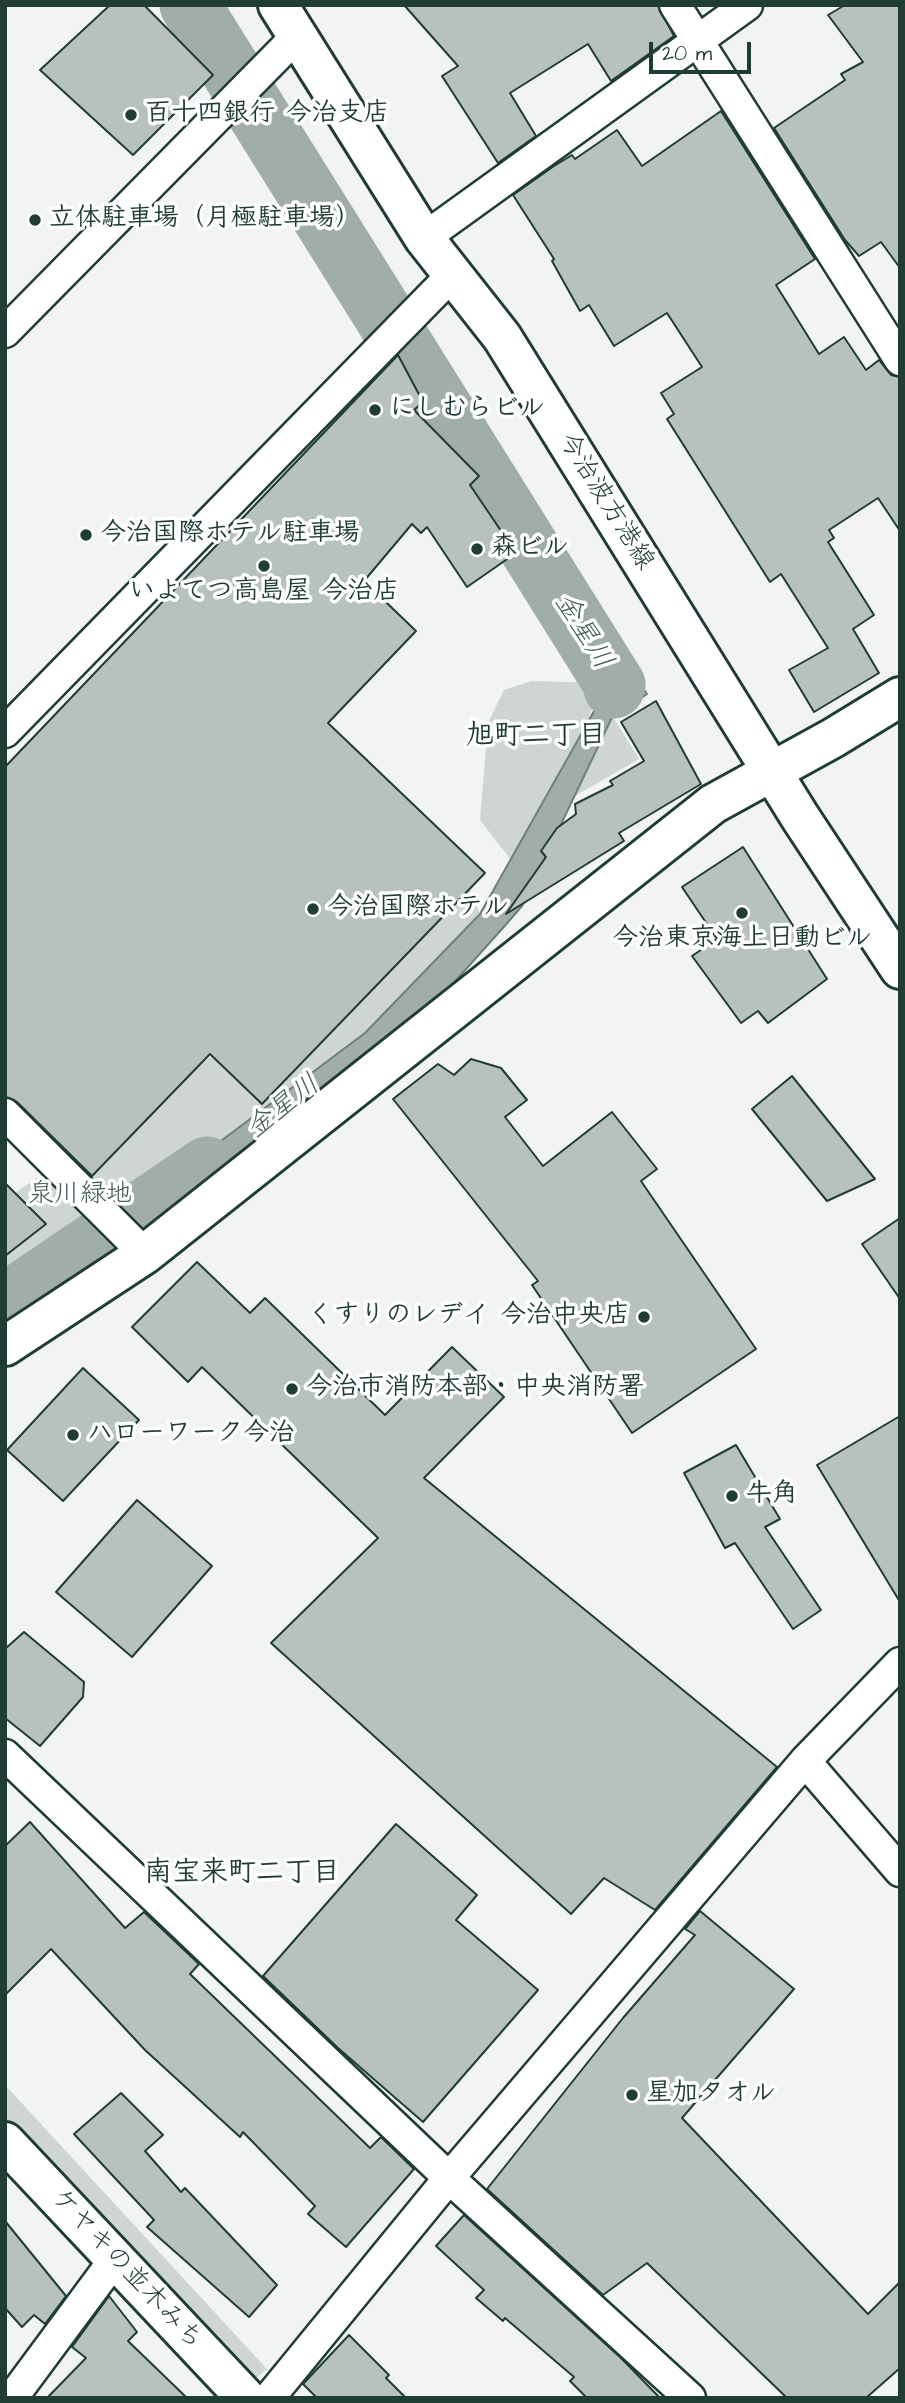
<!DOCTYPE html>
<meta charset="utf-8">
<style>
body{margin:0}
#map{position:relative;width:905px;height:2403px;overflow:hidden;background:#f2f3f3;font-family:"Architects Daughter",sans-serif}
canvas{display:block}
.frame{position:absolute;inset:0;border:7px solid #1f3d34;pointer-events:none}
.scale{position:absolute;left:649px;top:42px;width:102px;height:32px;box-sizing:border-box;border:4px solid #1f3d34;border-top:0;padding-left:9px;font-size:21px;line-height:24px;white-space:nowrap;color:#1f3d34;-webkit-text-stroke:5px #fff;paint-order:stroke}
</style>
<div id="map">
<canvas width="905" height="2403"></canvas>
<div class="frame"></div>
<div class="scale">20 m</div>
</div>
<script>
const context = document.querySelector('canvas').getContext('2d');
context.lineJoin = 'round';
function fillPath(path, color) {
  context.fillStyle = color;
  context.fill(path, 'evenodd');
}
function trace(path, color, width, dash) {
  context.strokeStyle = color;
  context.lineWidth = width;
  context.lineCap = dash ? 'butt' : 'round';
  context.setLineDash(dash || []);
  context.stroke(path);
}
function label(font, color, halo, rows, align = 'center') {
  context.font = font + ' "Architects Daughter","Klee One",sans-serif';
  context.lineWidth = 7;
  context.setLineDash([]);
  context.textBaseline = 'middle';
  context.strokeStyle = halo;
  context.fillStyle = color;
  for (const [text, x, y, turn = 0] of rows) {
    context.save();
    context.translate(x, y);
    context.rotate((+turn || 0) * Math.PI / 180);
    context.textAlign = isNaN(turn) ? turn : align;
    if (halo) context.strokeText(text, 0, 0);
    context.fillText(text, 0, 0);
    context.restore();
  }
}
fillPath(new Path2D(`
 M 532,681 L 601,683 L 589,717 L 511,860 L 480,820 L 488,723 L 504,690 Z
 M 613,717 L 639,759 L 573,797 Z
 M 465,880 L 480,914 L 365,1033 L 102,1229 L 5,1291 L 5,1200 Z
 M 5,2085 L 267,2369 L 250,2383 L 5,2117 Z`), '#ced5d3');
const water = new Path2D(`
 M 314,193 L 333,225 L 311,238 L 292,206 Z
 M 579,611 L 613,661 L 625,662 L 647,694 L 620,713 L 616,709 L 522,906 L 502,929 L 423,1017 L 151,1227 L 130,1209 L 365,1033 L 480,914 L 607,688 L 607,682 L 565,620 Z
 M 92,1236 L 110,1254 L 5,1322 L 5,1291 Z`);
fillPath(water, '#a1adaa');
trace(water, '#6d807b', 2);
trace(new Path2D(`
 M 190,5 L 615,685 L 614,688
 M 5,1304 L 207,1167`), '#a1adaa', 61);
const building = new Path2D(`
 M 110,5 L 144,5 L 213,75 L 133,155 L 40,70 Z
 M 404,5 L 658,5 L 674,36 L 611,81 L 588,44 L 510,93 L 536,136 L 498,163 L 442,76 L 458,66 Z
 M 845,5 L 900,5 L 900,268 L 881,242 L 859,256 L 845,240 L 774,128 L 845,80 L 841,74 L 863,62 L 828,15 Z
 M 721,111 L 815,259 L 776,285 L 819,354 L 844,337 L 866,370 L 879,360 L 891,375 L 900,377 L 900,531 L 878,498 L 829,530 L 834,538 L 828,542 L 874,615 L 853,629 L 879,673 L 814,712 L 789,670 L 828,648 L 781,574 L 770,582 L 667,419 L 674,414 L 661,393 L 702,367 L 667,313 L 614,346 L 589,305 L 580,311 L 552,261 L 554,259 L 513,195 L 554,166 L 572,155 L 575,159 L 617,130 L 642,166 Z
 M 398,355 L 423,402 L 414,410 L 479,476 L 470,485 L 516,553 L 467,587 L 427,527 L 421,533 L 412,524 L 364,581 L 416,631 L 328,723 L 485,873 L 262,1104 L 210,1054 L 92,1176 L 17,1102 L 5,1097 L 5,767 Z
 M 656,701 L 701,784 L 619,833 L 624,841 L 506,914 L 546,857 L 541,851 L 557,828 L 576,814 L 575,804 L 613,785 L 610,781 L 644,761 L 621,722 Z
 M 743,847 L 827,979 L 768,1023 L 758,1011 L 741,1023 L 692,956 L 717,939 L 682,887 Z
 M 471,1059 L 501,1068 L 527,1100 L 505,1117 L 543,1166 L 612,1112 L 657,1169 L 641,1181 L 756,1349 L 632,1433 L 532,1285 L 538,1281 L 393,1099 L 438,1064 L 454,1075 Z
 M 792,1076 L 875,1179 L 827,1201 L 752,1109 Z
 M 5,1183 L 46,1224 L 5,1256 Z
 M 900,1218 L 900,1299 L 862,1244 Z
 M 197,1262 L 250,1313 L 265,1298 L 385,1415 L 452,1347 L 504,1397 L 424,1478 L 777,1767 L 655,1910 L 604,1878 L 571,1914 L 271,1643 L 378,1538 L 202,1367 L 188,1382 L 132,1327 Z
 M 83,1368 L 139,1420 L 63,1501 L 7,1450 Z
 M 900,1416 L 900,1602 L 817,1465 Z
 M 736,1445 L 780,1519 L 765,1527 L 821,1610 L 793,1629 L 735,1543 L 725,1548 L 684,1473 Z
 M 137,1500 L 212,1566 L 132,1657 L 56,1592 Z
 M 24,1632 L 84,1682 L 83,1697 L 40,1746 L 5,1718 L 5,1649 Z
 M 30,1822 L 125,1928 L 144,1912 L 199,1964 L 190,1974 L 370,2148 L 381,2137 L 414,2169 L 346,2247 L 308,2214 L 315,2206 L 243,2132 L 240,2137 L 145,2050 L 51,1949 L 5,1995 L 5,1846 Z
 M 396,1824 L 477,1895 L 456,1920 L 538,1990 L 423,2122 L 338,2048 L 263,1976 Z
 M 700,1911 L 794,1989 L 682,2118 L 868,2314 L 900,2282 L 900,2368 L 866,2398 L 787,2398 L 647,2263 L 603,2295 L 487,2189 L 623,2018 L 695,1935 L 685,1929 Z
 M 121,2093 L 163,2135 L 145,2151 L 181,2192 L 185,2188 L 277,2285 L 249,2317 L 147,2227 L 154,2220 L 74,2134 Z
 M 464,2215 L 621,2358 L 660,2398 L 587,2398 L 570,2381 L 574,2377 L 505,2318 L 503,2321 L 476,2298 L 484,2290 L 436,2246 Z
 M 5,2221 L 66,2296 L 45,2324 L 34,2315 L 22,2327 L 5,2308 Z
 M 109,2296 L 137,2332 L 128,2341 L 187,2398 L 47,2398 L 86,2358 L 72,2347 Z
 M 349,2335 L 389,2375 L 386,2378 L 406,2398 L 317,2398 L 303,2384 Z`);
fillPath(building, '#b7c1bd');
trace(building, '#1f3d34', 2);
const street = new Path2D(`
 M 675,5 L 900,360
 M 424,238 L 747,5
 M 5,332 L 296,37
 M 5,732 L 452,275
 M 5,1114 L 145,1254
 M 5,1755 L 449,2178 L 690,2398
 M 805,1761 L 900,1871
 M 12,2398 L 115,2259
 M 269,2398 L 449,2178 L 805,1761 L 900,1663`);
const secondary = new Path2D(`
 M 5,1346 L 145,1254 L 713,804 L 833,738 L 900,697
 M 5,2142 L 246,2398`);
const primary = new Path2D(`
 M 278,5 L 424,238 L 502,337 L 800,817 L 900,969`);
trace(street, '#1f3d34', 35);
trace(secondary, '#1f3d34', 44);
trace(primary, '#1f3d34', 44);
trace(street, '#fff', 30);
trace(secondary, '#fff', 38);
trace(primary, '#fff', 38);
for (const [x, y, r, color] of [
 [131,115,7,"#1f3d34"],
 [35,220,7,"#1f3d34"],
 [375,410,7,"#1f3d34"],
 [86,535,7,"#1f3d34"],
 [477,549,7,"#1f3d34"],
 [264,566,7,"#1f3d34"],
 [313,909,7,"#1f3d34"],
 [742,913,7,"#1f3d34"],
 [644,1317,7,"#1f3d34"],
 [292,1389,7,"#1f3d34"],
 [73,1435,7,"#1f3d34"],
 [732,1496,7,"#1f3d34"],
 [632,2095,7,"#1f3d34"]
]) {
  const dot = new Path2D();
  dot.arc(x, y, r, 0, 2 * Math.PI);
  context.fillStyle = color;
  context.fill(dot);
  trace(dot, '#fff', 2.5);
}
label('bold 26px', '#1f3d34', '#fff', [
 ["百十四銀行 今治支店",145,115],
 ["立体駐車場（月極駐車場）",49,220],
 ["にしむらビル",389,410],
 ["今治国際ホテル駐車場",100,535],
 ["森ビル",491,549],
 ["いよてつ高島屋 今治店",264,593,"center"],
 ["今治国際ホテル",327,909],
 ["今治東京海上日動ビル",742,940,"center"],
 ["くすりのレデイ 今治中央店",630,1317,"right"],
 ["今治市消防本部・中央消防署",306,1389],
 ["ハローワーク今治",87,1435],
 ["牛角",746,1496],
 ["星加タオル",646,2095]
], 'left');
label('26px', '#1f3d34', '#fff', [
 ["今治波方港線",605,502,58],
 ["ケヤキの並木みち",126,2270,47]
]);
label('26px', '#425b54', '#fff', [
 ["泉川緑地",80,1196]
]);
label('italic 28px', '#465f57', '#fff', [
 ["金星川",582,632,58],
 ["金星川",284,1108,-38]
]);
label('bold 28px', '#1f3d34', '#fff', [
 ["旭町二丁目",536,737],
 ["南宝来町二丁目",242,1874]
]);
</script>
